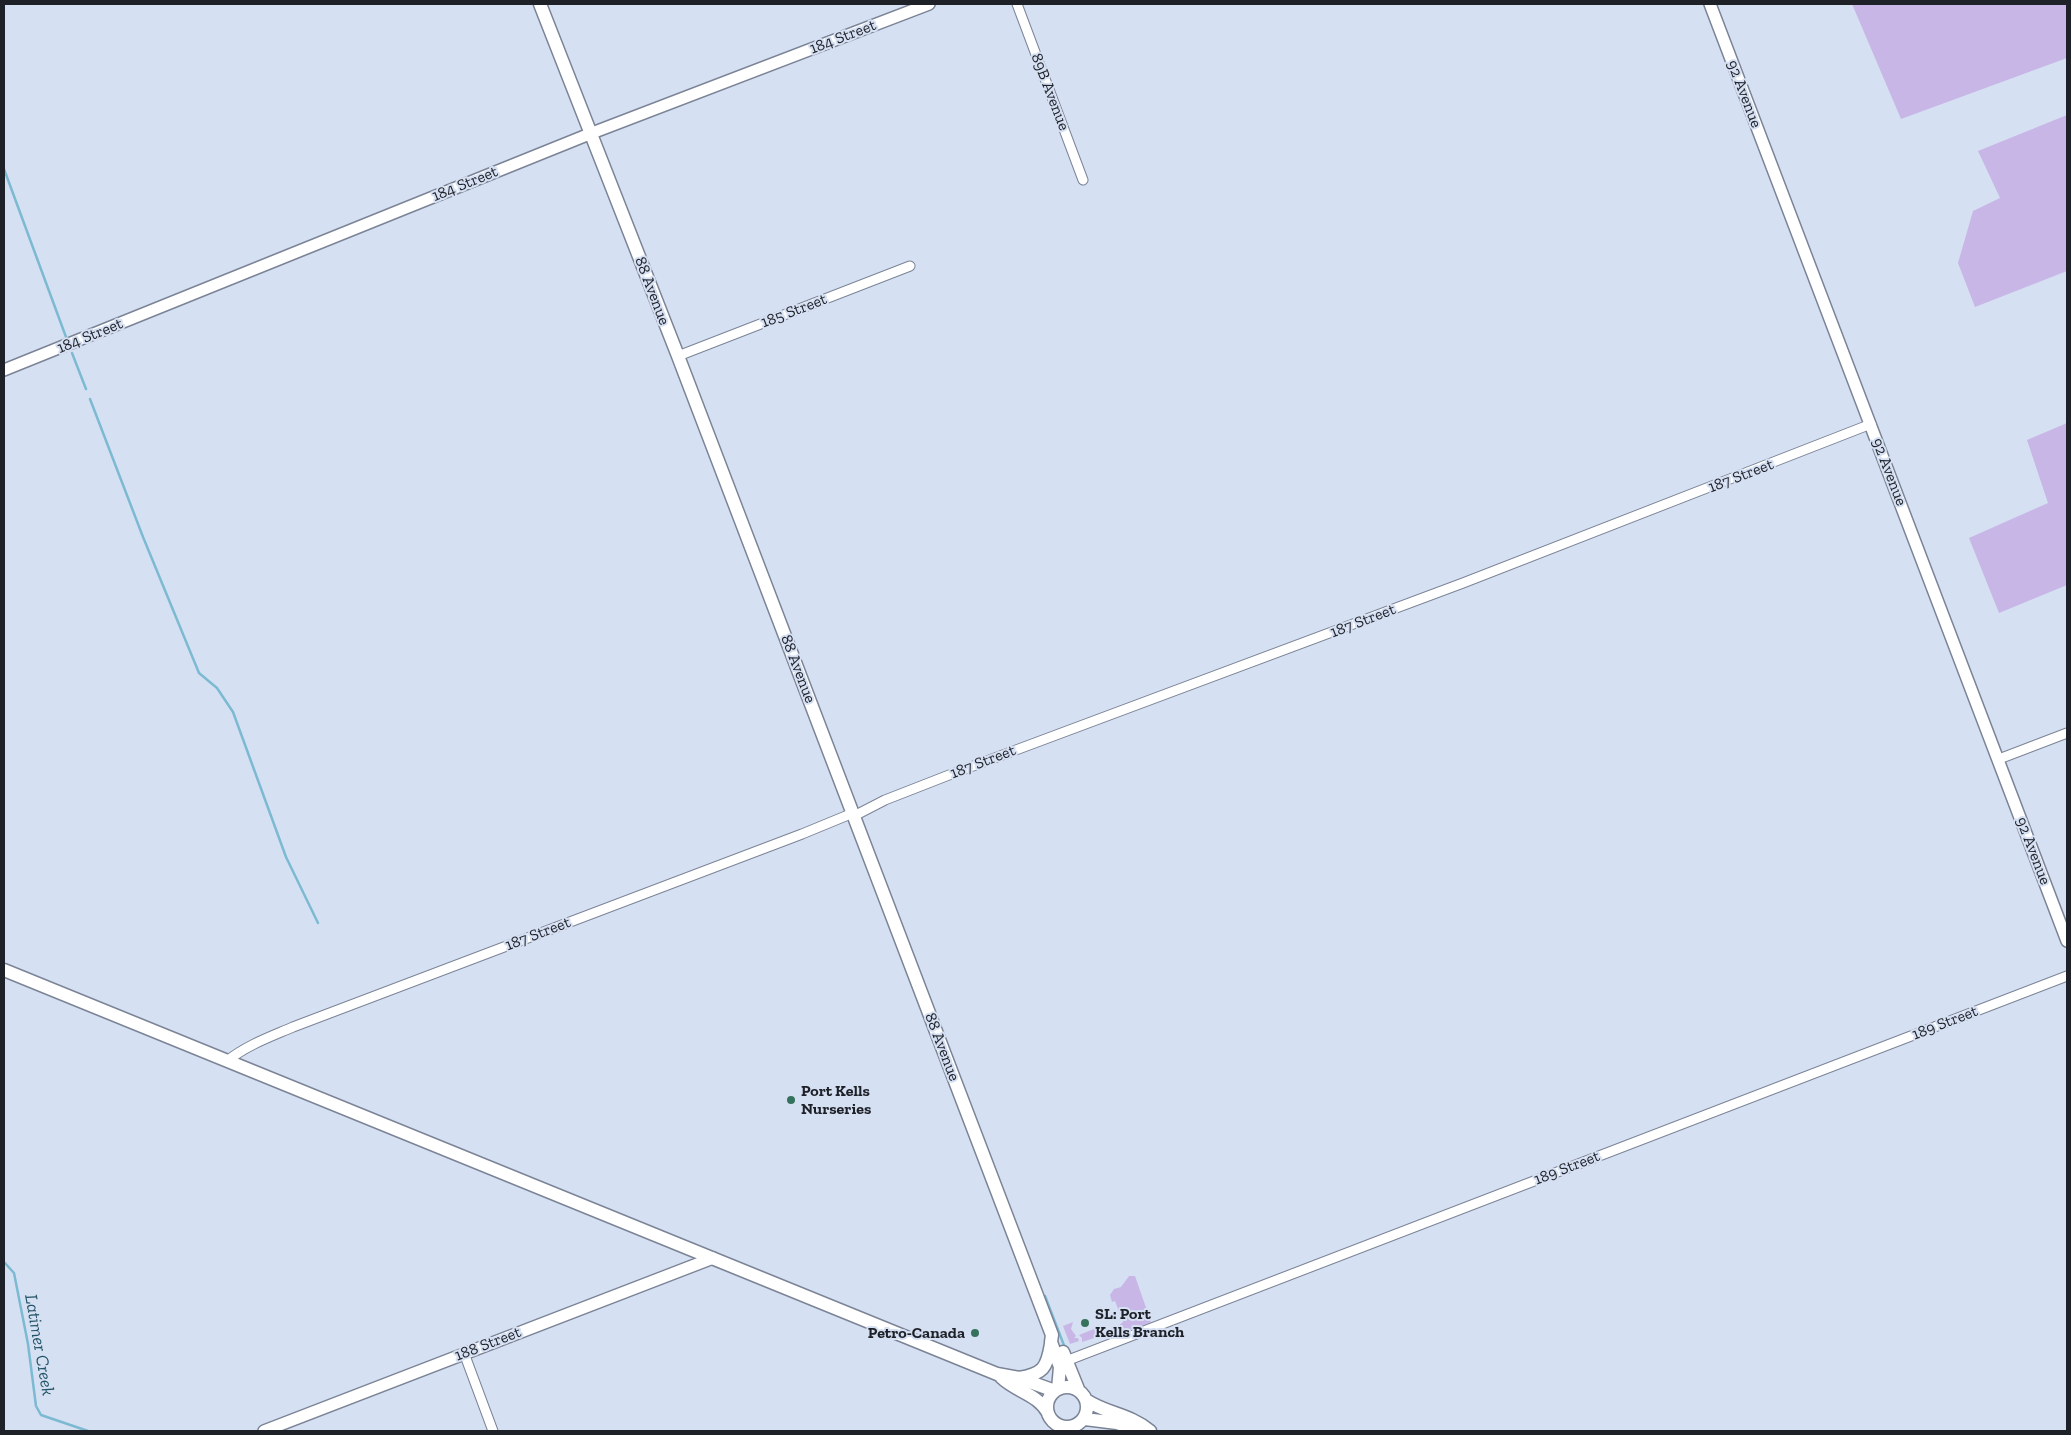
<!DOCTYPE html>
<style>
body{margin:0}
#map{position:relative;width:2071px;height:1435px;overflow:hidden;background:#d6e0f3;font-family:"Zilla Slab",serif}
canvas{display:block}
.frame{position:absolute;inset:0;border:5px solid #1e2128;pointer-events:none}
</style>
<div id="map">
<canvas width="2071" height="1435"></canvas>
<div class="frame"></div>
</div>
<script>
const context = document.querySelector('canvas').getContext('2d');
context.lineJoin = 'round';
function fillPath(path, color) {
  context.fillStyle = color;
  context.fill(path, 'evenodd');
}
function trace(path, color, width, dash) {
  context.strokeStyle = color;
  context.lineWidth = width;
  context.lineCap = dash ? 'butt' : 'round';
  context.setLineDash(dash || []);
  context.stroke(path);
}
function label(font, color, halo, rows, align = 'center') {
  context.font = font + ' "Zilla Slab",serif';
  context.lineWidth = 4;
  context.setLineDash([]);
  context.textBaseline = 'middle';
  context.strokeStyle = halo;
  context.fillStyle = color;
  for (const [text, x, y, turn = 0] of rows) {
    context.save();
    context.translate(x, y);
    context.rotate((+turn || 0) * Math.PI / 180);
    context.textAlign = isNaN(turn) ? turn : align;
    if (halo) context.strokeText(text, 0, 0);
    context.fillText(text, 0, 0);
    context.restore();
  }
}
fillPath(new Path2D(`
 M 1852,4 L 2067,4 L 2067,58 L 1901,119 Z
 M 2067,115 L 2067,271 L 1975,307 L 1958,263 L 1973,211 L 2000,198 L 1978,151 Z
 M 2067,423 L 2067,585 L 1999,613 L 1969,538 L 2048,503 L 2027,440 Z
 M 1129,1276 L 1135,1276 L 1151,1322 L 1119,1334 L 1117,1327 L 1123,1322 L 1115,1301 L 1112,1302 L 1110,1295 L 1114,1289 L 1121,1287 Z
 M 1073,1322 L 1071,1329 L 1076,1336 L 1074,1338 L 1078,1338 L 1079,1341 L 1070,1344 L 1063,1326 Z
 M 1099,1327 L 1110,1333 L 1082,1342 L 1082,1338 L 1079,1335 Z`), '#c7b6e6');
trace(new Path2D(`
 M 4,169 L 66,337
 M 72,353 L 86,389
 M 90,399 L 143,537 L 199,673 L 217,688 L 233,712 L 286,857 L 318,923
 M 4,1262 L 14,1273 L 28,1344 L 36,1406 L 41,1415 L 88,1431
 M 1045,1296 L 1065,1348`), '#7cbad2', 2.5);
const minor = new Path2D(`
 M 1017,4 L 1083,180
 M 678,356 L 910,266
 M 1999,759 L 2067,733
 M 854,816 L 885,800 L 949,775 L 1463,583 L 1871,424
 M 227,1061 C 247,1045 270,1037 293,1027 L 802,834 L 853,813
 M 464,1353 L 493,1431
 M 1066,1361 L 2067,976`);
const tertiary = new Path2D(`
 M 1710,4 L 2067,941
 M 4,370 L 592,133 L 929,4
 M 264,1431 L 713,1258`);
const secondary = new Path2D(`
 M 540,4 L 678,356 L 1052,1335 L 1051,1342 L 1060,1367 L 1058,1389
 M 4,970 L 997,1374 L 1019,1378 L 1055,1391
 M 1063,1352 L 1078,1389
 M 1001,1377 C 1016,1392 1038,1394 1048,1413
 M 1019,1378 C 1043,1374 1047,1368 1051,1344
 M1047 1407a20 20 0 1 1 40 0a20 20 0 1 1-40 0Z
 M 1086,1400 C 1107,1414 1130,1414 1150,1431
 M 1085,1419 L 1117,1423 L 1141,1431`);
trace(minor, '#7b8496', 11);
trace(tertiary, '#7b8496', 14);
trace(secondary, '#7b8496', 15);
trace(minor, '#fff', 9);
trace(tertiary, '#fff', 11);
trace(secondary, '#fff', 12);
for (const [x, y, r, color] of [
 [791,1100,5,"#35725d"],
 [1085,1323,5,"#35725d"],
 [975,1333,5,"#35725d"]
]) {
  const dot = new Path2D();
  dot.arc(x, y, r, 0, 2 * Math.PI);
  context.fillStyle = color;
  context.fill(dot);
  trace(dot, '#d6e0f3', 2);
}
label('16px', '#1e2128', '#d6e0f3', [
 ["184 Street",843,37,-21],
 ["89B Avenue",1050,92,69],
 ["92 Avenue",1744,94,69],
 ["184 Street",465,184,-22],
 ["88 Avenue",652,291,69],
 ["185 Street",794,311,-21],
 ["184 Street",90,336,-22],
 ["92 Avenue",1889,472,69],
 ["187 Street",1741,476,-21],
 ["187 Street",1363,621,-21],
 ["88 Avenue",798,669,69],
 ["187 Street",983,762,-21],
 ["92 Avenue",2033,851,69],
 ["187 Street",538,934,-21],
 ["189 Street",1945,1023,-21],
 ["88 Avenue",942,1047,69],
 ["189 Street",1567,1168,-21],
 ["188 Street",488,1344,-21]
]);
label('bold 16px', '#1e2128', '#d6e0f3', [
 ["Port Kells",801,1091],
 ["Nurseries",801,1109],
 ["SL: Port",1095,1314],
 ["Kells Branch",1095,1332],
 ["Petro-Canada",965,1333,"right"]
], 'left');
label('italic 18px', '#225467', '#d6e0f3', [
 ["Latimer Creek",39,1345,80]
]);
</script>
